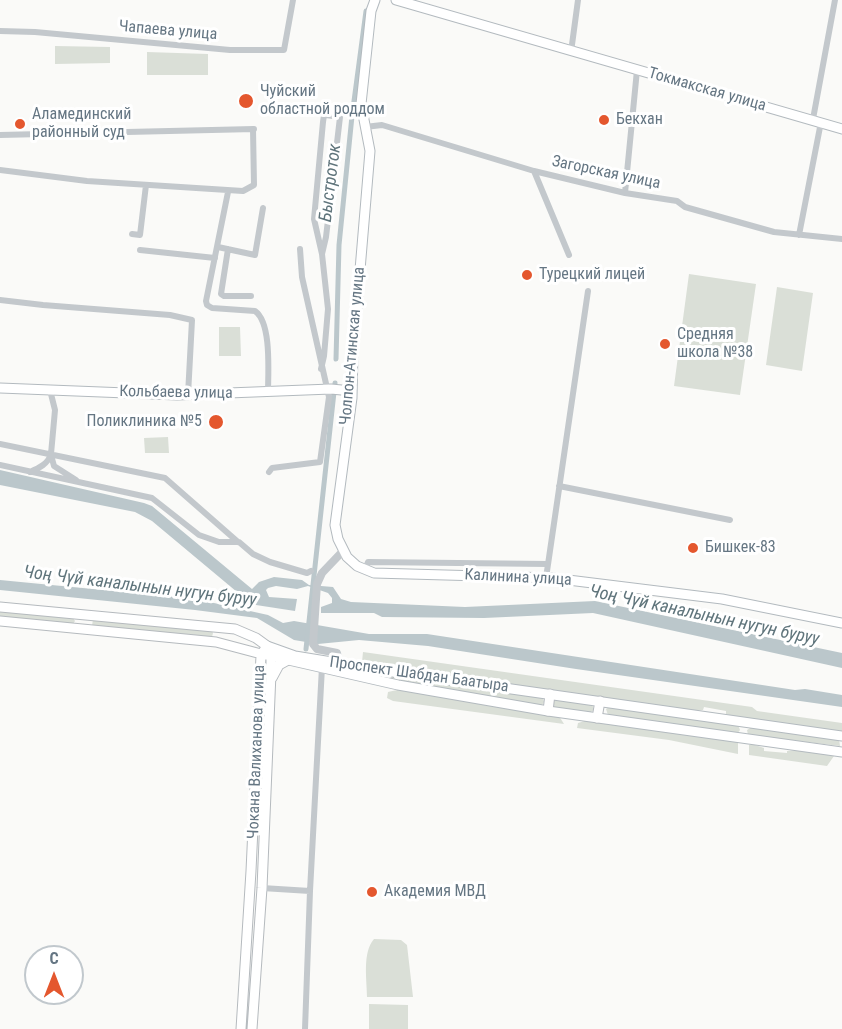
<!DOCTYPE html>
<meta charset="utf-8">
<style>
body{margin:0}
#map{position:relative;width:842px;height:1029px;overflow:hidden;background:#fafaf8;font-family:"Roboto Condensed",sans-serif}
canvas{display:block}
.north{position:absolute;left:24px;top:945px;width:60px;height:60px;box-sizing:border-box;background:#fff;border:2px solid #c1c8cd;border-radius:50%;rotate:0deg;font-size:16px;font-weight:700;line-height:24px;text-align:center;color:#657683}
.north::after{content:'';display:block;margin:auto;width:21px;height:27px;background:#e4572e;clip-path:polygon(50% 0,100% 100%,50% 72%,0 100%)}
</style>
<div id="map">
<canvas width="842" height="1029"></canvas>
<div class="north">С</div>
</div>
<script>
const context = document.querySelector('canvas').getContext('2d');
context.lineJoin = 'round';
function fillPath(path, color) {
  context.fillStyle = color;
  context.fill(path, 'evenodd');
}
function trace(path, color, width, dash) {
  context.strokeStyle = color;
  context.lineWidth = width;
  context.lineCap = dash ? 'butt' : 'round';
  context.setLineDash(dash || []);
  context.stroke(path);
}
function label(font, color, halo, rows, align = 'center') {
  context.font = font + ' "Roboto Condensed",sans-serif';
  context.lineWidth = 6;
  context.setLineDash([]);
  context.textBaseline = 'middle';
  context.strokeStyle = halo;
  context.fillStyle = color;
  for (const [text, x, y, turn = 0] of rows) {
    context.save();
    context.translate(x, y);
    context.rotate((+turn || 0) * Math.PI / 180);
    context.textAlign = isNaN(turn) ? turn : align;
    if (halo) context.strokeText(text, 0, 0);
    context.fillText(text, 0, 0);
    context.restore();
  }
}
fillPath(new Path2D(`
 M 55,46 L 110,47 L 110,63 L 55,64 Z
 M 147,52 L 208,54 L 208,75 L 147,75 Z
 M 689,274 L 756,284 L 740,395 L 674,386 Z
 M 777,287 L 813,293 L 802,371 L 766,365 Z
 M 219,327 L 240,327 L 241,356 L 219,356 Z
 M 168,437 L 169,453 L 145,453 L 144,438 Z
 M 0,610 L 73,618 L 75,621 L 73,624 L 0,618 Z
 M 93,619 L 212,631 L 213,633 L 212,637 L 92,626 Z
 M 363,652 L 752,707 L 757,711 L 842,723 L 842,732 L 739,718 L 726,714 L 726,711 L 704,707 L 703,710 L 693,711 L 362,662 Z
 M 350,669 L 543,698 L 544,702 L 542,705 L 427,687 L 351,671 Z
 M 397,690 L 559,716 L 564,724 L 393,701 L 387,698 L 388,692 Z
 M 555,698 L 592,704 L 594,710 L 589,713 L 555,708 L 552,705 Z
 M 611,706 L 738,725 L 740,730 L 737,734 L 608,715 L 606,709 Z
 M 588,720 L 736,741 L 738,742 L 738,754 L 669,740 L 577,728 L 578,723 Z
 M 752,727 L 839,739 L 840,746 L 748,735 L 747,730 Z
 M 752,744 L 764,748 L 764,751 L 787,753 L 787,751 L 798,750 L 834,756 L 827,766 L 749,755 L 749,745 Z
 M 374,939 L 401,940 L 407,945 L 413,997 L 367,997 C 367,980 362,953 374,939 Z
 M 369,1004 L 408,1005 L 408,1029 L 369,1029 Z`), '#dadfd7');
fillPath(new Path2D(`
 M 0,470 L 144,503 L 152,506 L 252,589 L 259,582 L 274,577 L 302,580 L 309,585 L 333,587 L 341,599 L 351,602 L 465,607 L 595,601 L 842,653 L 842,668 L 593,613 L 484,618 L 382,617 L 374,613 L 321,613 L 321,607 L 332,603 L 332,598 L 328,593 L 308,586 L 297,589 L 276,586 L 268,588 L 266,590 L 269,597 L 297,599 L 295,611 L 256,605 L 243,597 L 152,521 L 135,512 L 0,485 Z
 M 0,580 L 196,599 L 268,615 L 283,623 L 294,621 L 369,634 L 427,634 L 795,690 L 805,689 L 842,695 L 842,707 L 576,669 L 428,646 L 359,640 L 318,644 L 294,640 L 257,618 L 195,610 L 0,590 Z`), '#bbc7cb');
trace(new Path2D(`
 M 336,359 L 339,245 L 352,116 L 366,11
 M 306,649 L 335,383`), '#bbc7cb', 5);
const secondary = new Path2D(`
 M 375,0 L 371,11 L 361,104 L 370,151 L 353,353 L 352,398 L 335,525 L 338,539 L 347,557 L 357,566 L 374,573 L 552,578 L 722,599 L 842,623
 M 396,0 L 842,129
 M 0,388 L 177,395 L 331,389 L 352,391
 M 267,646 L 295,656 L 399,673 L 842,736
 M 271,656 L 398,685 L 548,711 L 842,752`);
const primary = new Path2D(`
 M 0,607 L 235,629 L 256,638 L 267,646
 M 0,621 L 216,642 L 265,655
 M 272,678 L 279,665 L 288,660
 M 548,711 L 550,694
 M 597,718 L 600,701
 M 241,1029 L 251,871 L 261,655 L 267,646
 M 252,1029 L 262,888 L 271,673 L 271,656 L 267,646`);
trace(secondary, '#b3babf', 11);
trace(primary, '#b5babe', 11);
trace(new Path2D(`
 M 0,31 L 35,32 L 230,50 L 284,50 L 293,0
 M 571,52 L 578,0
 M 813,119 L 835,0
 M 365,127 L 382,125 L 534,171 L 625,193 L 677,201 L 685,207 L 774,232 L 842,239
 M 0,135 L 254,129
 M 0,170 L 87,181 L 243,191 L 254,185 L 253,129
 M 534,171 L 569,255
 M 228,192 L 206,301 L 207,305 L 212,308 L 255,311 C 272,323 268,373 268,393
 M 625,193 L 637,70
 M 132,234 L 140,235 L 146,185
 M 799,235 L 821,122
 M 218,247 L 255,255 L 263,208
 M 228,249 L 221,294 L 224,296 L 251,296
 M 140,250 L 215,258
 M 0,300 L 43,305 L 170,315 L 192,320 L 188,395
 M 321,369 L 324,356 L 328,309 L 322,254 L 314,219 L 323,122 L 324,115 L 326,115 L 340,117 L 326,237 L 322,254
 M 0,444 L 165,478 L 238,542
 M 51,455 L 54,466 L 76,480
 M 0,465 L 152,498 L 199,535 L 219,542 L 239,542 L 253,554 L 270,562 L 307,573 L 311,571
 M 30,472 C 39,468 48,464 51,454 L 55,410 L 50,390
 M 269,472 L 272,468 L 320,462 L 329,397 L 302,277 L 300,249
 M 559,486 L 730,520
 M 365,570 L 368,562 L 548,564
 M 546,578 L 588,291
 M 262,888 L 310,891
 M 305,1029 L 310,891 L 322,667`), '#c3c8cc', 6);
trace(new Path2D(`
 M 339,663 L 337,653 L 317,649 L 313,644 L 317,584 L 322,573 L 343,551`), '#c3c8cc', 8);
trace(secondary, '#fff', 9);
trace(primary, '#fff', 9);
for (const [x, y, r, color] of [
 [246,101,8,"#e4572e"],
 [604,120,6,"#e4572e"],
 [20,124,6,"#e4572e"],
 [527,275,6,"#e4572e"],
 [665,344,6,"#e4572e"],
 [216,422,8,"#e4572e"],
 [693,548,6,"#e4572e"],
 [372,892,6,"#e4572e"]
]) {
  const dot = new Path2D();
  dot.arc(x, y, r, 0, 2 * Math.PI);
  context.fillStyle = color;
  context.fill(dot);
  trace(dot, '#fff', 2);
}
label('16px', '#657683', '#fff', [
 ["Чапаева улица",168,31,5],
 ["Токмакская улица",707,90,16],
 ["Загорская улица",606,173,12],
 ["Чолпон-Атинская улица",353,346,-85],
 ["Кольбаева улица",176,393,1],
 ["Калинина улица",518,578,3],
 ["Проспект Шабдан Баатыра",419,675,8],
 ["Чокана Валиханова улица",257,752,-88]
]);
label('16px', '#657683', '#fff', [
 ["Чуйский",260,92],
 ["областной роддом",260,110],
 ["Аламединский",32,115],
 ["районный суд",32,133],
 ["Бекхан",616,120],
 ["Турецкий лицей",539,275],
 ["Средняя",677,335],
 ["школа №38",677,353],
 ["Поликлиника №5",202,422,"right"],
 ["Бишкек-83",705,548],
 ["Академия МВД",384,892]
], 'left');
label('italic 18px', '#60757c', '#fff', [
 ["Быстроток",331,183,-83],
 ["Чоң Чүй каналынын нугун буруу",140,587,7],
 ["Чоң Чүй каналынын нугун буруу",704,616,12]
]);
</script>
